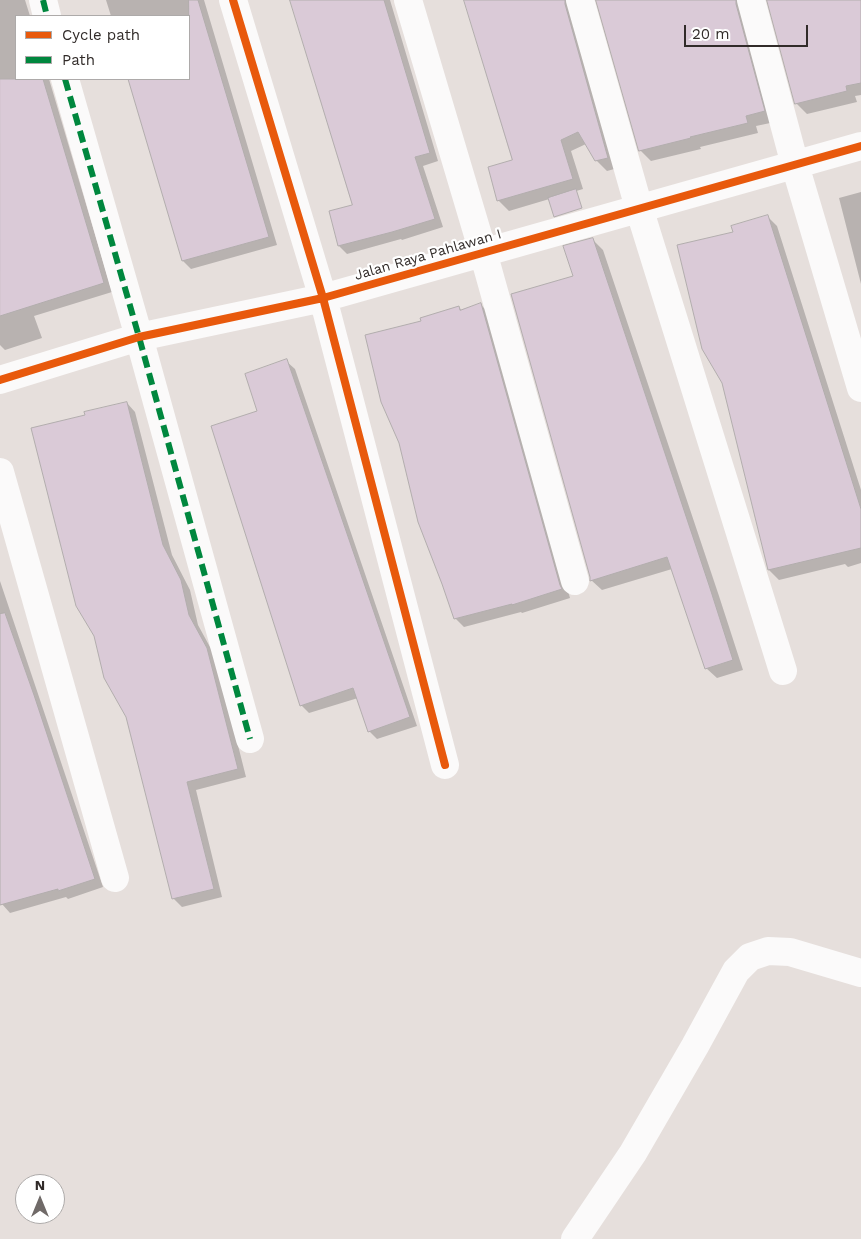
<!DOCTYPE html>
<style>
body{margin:0}
#map{position:relative;width:861px;height:1239px;overflow:hidden;background:#e6dfdc;font-family:"Work Sans",sans-serif}
canvas{display:block}
.legend{position:absolute;left:15px;top:15px;width:175px;height:65px;box-sizing:border-box;background:#fff;border:1px solid #adaaa9;margin:0;padding:6px 9px;list-style:none;font-size:15px;color:#312b29}
.legend li{display:flex;align-items:center;gap:10px;height:25px}
.legend b{width:25px;border:1px solid #adaaa9}
.north{position:absolute;left:15px;top:1174px;width:50px;height:50px;box-sizing:border-box;background:#fff;border:1px solid #adaaa9;border-radius:50%;rotate:0deg;font-size:14px;font-weight:700;line-height:20px;text-align:center;color:#312b29}
.north::after{content:'';display:block;margin:auto;width:18px;height:22px;background:#706a68;clip-path:polygon(50% 0,100% 100%,50% 72%,0 100%)}
.scale{position:absolute;left:684px;top:25px;width:124px;height:22px;box-sizing:border-box;border:2px solid #312b29;border-top:0;padding-left:6px;font-size:15px;line-height:18px;white-space:nowrap;color:#312b29;-webkit-text-stroke:4px #fff;paint-order:stroke}
</style>
<div id="map">
<canvas width="861" height="1239"></canvas>
<ul class="legend">
<li><b style="height:6px;background:#e8590c"></b>Cycle path</li>
<li><b style="height:6px;background:#00873e"></b>Path</li>
</ul>
<div class="north">N</div>
<div class="scale">20 m</div>
</div>
<script>
const context = document.querySelector('canvas').getContext('2d');
context.lineJoin = 'round';
function fillPath(path, color) {
  context.fillStyle = color;
  context.fill(path, 'evenodd');
}
function trace(path, color, width, dash) {
  context.strokeStyle = color;
  context.lineWidth = width;
  context.lineCap = dash ? 'butt' : 'round';
  context.setLineDash(dash || []);
  context.stroke(path);
}
function label(font, color, halo, rows, align = 'center') {
  context.font = font + ' "Work Sans",sans-serif';
  context.lineWidth = 4.5;
  context.setLineDash([]);
  context.textBaseline = 'middle';
  context.strokeStyle = halo;
  context.fillStyle = color;
  for (const [text, x, y, turn = 0] of rows) {
    context.save();
    context.translate(x, y);
    context.rotate((+turn || 0) * Math.PI / 180);
    context.textAlign = isNaN(turn) ? turn : align;
    if (halo) context.strokeText(text, 0, 0);
    context.fillText(text, 0, 0);
    context.restore();
  }
}
fillPath(new Path2D(`
 M 0,0 L 25,0 L 30,16 L 16,16 L 16,79 L 49,79 L 112,292 L 34,316 L 42,338 L 5,350 L 0,345 Z
 M 106,0 L 204,0 L 277,245 L 191,269 L 183,261 L 129,79 L 189,79 L 189,16 L 111,16 Z
 M 292,0 L 390,0 L 438,161 L 423,166 L 443,227 L 402,240 L 401,239 L 347,254 L 339,246 L 354,206 Z
 M 466,0 L 579,0 L 618,168 L 607,171 L 596,160 L 586,144 L 571,151 L 583,189 L 509,211 L 498,200 L 514,161 Z
 M 598,0 L 751,0 L 775,122 L 756,126 L 758,133 L 700,147 L 701,149 L 651,161 L 640,150 Z
 M 768,0 L 861,0 L 861,95 L 855,96 L 857,102 L 807,114 L 796,103 Z
 M 861,192 L 861,284 L 839,198 Z
 M 767,216 L 777,226 L 861,490 L 861,563 L 848,567 L 845,564 L 779,580 L 769,570 L 723,383 L 735,233 Z
 M 592,239 L 603,250 L 719,596 L 743,670 L 717,678 L 706,668 L 672,569 L 602,590 L 591,580 L 574,277 Z
 M 481,305 L 489,313 L 570,598 L 522,613 L 521,612 L 464,627 L 455,618 L 422,322 L 459,307 L 462,311 Z
 M 286,361 L 295,369 L 417,726 L 377,739 L 369,731 L 358,698 L 309,713 L 301,705 Z
 M 127,403 L 135,412 L 172,555 L 190,590 L 198,625 L 216,658 L 246,777 L 196,790 L 222,897 L 182,907 L 173,898 L 87,415 Z
 M 0,581 L 103,887 L 68,899 L 66,897 L 10,913 L 2,904 L 0,898 Z`), '#0003');
const building = new Path2D(`
 M 189,0 L 198,0 L 269,237 L 182,261 L 128,79 L 189,79 Z
 M 290,0 L 384,0 L 430,153 L 415,157 L 435,219 L 392,232 L 338,246 L 329,211 L 352,205 Z
 M 464,0 L 565,0 L 565,4 L 608,158 L 595,161 L 578,132 L 561,140 L 573,179 L 497,201 L 488,167 L 512,160 Z
 M 596,0 L 736,0 L 736,4 L 765,111 L 746,116 L 748,123 L 690,137 L 691,138 L 639,151 Z
 M 767,0 L 861,0 L 861,83 L 846,86 L 847,91 L 795,104 Z
 M 0,79 L 43,79 L 104,283 L 0,316 Z
 M 576,189 L 582,208 L 554,217 L 548,198 Z
 M 768,215 L 861,509 L 861,548 L 768,570 L 722,383 L 702,349 L 677,245 L 733,232 L 731,226 Z
 M 593,238 L 709,585 L 733,660 L 705,669 L 667,557 L 590,581 L 590,577 L 511,294 L 573,276 L 563,246 Z
 M 481,303 L 560,585 L 562,589 L 512,605 L 512,604 L 454,619 L 442,584 L 418,522 L 399,443 L 381,402 L 365,335 L 421,321 L 420,318 L 459,306 L 460,310 Z
 M 287,359 L 410,717 L 368,732 L 353,688 L 300,706 L 211,426 L 257,411 L 245,374 Z
 M 127,402 L 163,545 L 181,580 L 189,615 L 207,648 L 238,769 L 187,782 L 214,889 L 172,899 L 126,717 L 104,678 L 94,636 L 76,606 L 31,428 L 85,415 L 84,412 Z
 M 5,613 L 34,695 L 95,879 L 58,891 L 58,889 L 0,905 L 0,614 Z`);
fillPath(building, '#dacad7');
trace(building, '#b2adad', 1);
trace(new Path2D(`
 M 43,0 L 47,16
 M 233,0 L 323,298 L 445,765
 M 408,0 L 483,252 L 575,581
 M 580,0 L 639,208 L 783,671
 M 751,0 L 795,165 L 861,388
 M 65,79 L 139,337 L 250,739
 M 0,380 L 139,337 L 323,298 L 861,146
 M 0,472 L 115,878
 M 575,1239 L 633,1153 L 695,1046 L 736,971 L 750,957 L 768,951 L 790,952 L 861,973`), '#fbfafa', 28);
trace(new Path2D(`
 M 43,0 L 47,16
 M 65,79 L 139,337 L 250,739`), '#00873e', 6, [12, 6]);
trace(new Path2D(`
 M 233,0 L 323,298 L 445,765
 M 0,380 L 139,337 L 323,298 L 861,146`), '#e8590c', 8);
label('14px', '#312b29', '#fff', [
 ["Jalan Raya Pahlawan I",428,255,-16]
]);
</script>
